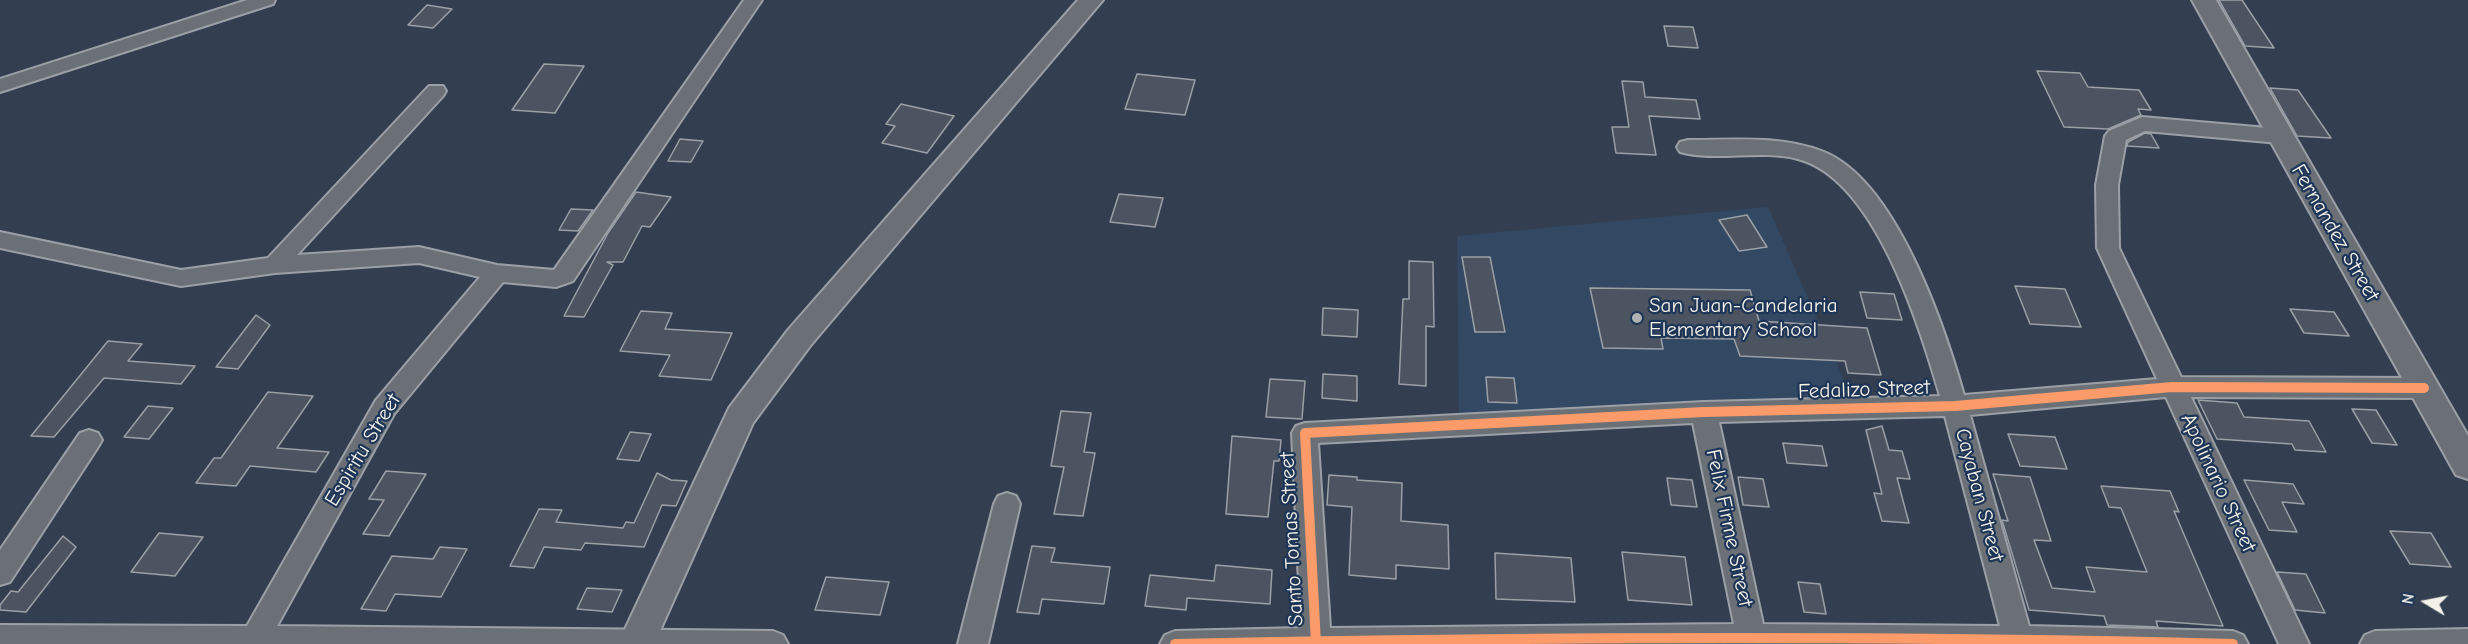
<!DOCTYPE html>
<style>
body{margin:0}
#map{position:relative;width:2468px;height:644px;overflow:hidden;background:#333f50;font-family:"Comic Neue",sans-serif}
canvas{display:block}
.north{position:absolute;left:2396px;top:572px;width:60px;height:60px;-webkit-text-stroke:4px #1d3557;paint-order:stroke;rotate:280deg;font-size:16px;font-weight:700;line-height:24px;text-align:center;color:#f4f1e8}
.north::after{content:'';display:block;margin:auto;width:21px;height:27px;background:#f4f1e8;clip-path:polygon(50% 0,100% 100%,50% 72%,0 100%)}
</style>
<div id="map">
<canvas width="2468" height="644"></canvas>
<div class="north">N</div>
</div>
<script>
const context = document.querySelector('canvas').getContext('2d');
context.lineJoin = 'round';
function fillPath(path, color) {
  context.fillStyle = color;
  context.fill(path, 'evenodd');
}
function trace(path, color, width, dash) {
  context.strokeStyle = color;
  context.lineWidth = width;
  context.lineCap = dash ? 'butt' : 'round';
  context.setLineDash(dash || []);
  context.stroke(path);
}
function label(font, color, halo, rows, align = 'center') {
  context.font = font + ' "Comic Neue",sans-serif';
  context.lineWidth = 4.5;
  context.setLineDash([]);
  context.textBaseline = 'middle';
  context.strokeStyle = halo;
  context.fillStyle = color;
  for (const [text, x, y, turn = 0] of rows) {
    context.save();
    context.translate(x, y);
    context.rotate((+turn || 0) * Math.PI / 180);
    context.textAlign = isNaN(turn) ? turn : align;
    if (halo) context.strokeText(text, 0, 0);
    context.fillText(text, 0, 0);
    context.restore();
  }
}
fillPath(new Path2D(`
 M 1768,207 L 1853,401 L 1459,416 L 1457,236 Z`), '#334863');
const building = new Path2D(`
 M 2219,0 L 2242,0 L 2274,48 L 2245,46 Z
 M 427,5 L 452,9 L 433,28 L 408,25 Z
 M 1664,26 L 1693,27 L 1698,48 L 1668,46 Z
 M 544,64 L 584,66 L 555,113 L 512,110 Z
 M 2037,71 L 2080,73 L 2088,87 L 2139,90 L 2151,110 L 2138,109 L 2141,115 L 2108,129 L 2064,127 Z
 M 1137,74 L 1195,80 L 1185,115 L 1125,109 Z
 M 1622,81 L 1643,82 L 1645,97 L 1696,100 L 1700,119 L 1649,116 L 1656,155 L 1616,153 L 1612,127 L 1629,127 Z
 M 2270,88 L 2298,90 L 2331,138 L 2297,136 Z
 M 901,104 L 954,116 L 927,153 L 882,143 L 895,126 L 886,124 Z
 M 2145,133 L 2151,134 L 2159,148 L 2127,146 L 2128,142 Z
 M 680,139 L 703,141 L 691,162 L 668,161 Z
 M 636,192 L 671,197 L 650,227 L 642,226 L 623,262 L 607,262 L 613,265 L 584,317 L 564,316 L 608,233 Z
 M 1119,194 L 1163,198 L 1155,227 L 1110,222 Z
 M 571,209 L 593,210 L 578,231 L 559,230 Z
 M 1747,215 L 1767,247 L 1739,251 L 1719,220 Z
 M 1462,257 L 1490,257 L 1505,332 L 1475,332 Z
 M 1409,261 L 1433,262 L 1434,327 L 1426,326 L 1426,386 L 1399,384 L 1403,299 L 1409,299 Z
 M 2015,286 L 2065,289 L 2081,327 L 2030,324 Z
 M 1590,288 L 1750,290 L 1759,321 L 1867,328 L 1881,375 L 1848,373 L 1845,361 L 1740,356 L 1734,339 L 1661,338 L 1663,349 L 1603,348 Z
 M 1860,292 L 1894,294 L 1902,320 L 1867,318 Z
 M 1323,308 L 1358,310 L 1357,337 L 1322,335 Z
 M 2290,309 L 2334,312 L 2349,336 L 2304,333 Z
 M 641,311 L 672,313 L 665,329 L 732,333 L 711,380 L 659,376 L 670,355 L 620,351 Z
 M 256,315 L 270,325 L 238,369 L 216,367 Z
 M 108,341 L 142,344 L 128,361 L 195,366 L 181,384 L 104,378 L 54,437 L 31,436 Z
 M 1323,374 L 1357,376 L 1357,401 L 1322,398 Z
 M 1486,377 L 1514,378 L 1517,403 L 1488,402 Z
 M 1270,379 L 1305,381 L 1302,419 L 1266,417 Z
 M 268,392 L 313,396 L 277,448 L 329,452 L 316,472 L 250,466 L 236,486 L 196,483 L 214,458 L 221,458 Z
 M 2198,400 L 2237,403 L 2244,417 L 2309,421 L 2326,452 L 2295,450 L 2292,444 L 2217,439 Z
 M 148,406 L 173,408 L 149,439 L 124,437 Z
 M 2352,409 L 2376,410 L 2397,445 L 2372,443 Z
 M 1061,411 L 1091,413 L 1084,452 L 1095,453 L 1083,516 L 1054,514 L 1064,467 L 1051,466 Z
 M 1882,426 L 1889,450 L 1902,451 L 1910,479 L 1897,478 L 1909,523 L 1882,521 L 1874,493 L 1882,494 L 1866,430 Z
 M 630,432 L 651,434 L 639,461 L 617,459 Z
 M 2008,434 L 2055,437 L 2067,469 L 2020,466 Z
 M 1232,436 L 1281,440 L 1279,461 L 1274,461 L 1268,517 L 1226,514 Z
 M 1783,443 L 1822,446 L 1827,466 L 1787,463 Z
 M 386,471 L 426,474 L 389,536 L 363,534 L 384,500 L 369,499 Z
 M 657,473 L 671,480 L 687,481 L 676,506 L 662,505 L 644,547 L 585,543 L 581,550 L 544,547 L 534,568 L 510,566 L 539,509 L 562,510 L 556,522 L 623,528 L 626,522 L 634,523 Z
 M 1993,474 L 2030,477 L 2051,541 L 2034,540 L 2052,588 L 2095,592 L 2086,567 L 2147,572 L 2121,508 L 2109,507 L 2101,486 L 2170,491 L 2179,512 L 2174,511 L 2223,626 L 2156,621 L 2158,627 L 2107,625 L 2104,616 L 2029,610 L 2002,520 L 2008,521 Z
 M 1329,475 L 1357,477 L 1357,480 L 1402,483 L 1401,521 L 1448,525 L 1449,569 L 1396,565 L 1396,579 L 1349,575 L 1352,507 L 1327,505 Z
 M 1738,477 L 1763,479 L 1769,507 L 1743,505 Z
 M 1667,478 L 1692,480 L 1697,507 L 1671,505 Z
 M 2244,480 L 2293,484 L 2304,504 L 2282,502 L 2297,532 L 2269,530 Z
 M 2390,531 L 2431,533 L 2451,567 L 2410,564 Z
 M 159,533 L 203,537 L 175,576 L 131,572 Z
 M 63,536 L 76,547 L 26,612 L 0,610 L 0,605 L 11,591 L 18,592 Z
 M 1032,546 L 1055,548 L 1051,562 L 1110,567 L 1104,604 L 1042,599 L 1039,614 L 1017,612 Z
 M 440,547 L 467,549 L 441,597 L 395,594 L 386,611 L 361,609 L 392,556 L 433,559 Z
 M 1622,552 L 1685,557 L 1692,605 L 1628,600 Z
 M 1495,553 L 1571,558 L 1575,602 L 1496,599 Z
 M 1216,565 L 1272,570 L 1270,604 L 1187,598 L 1186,610 L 1145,606 L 1150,575 L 1214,581 Z
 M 2277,572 L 2306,574 L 2325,613 L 2295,610 Z
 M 826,577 L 889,582 L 880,615 L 815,610 Z
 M 1798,582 L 1820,584 L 1826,614 L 1804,612 Z
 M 587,588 L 622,590 L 612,612 L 577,609 Z`);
fillPath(building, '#4b5460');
trace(building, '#9ba0a6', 1.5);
const minor = new Path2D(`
 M 247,0 L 275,0 L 273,4 L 0,92 L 0,79 Z
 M 744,0 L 762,0 L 573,281 L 556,287 L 503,282 L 394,414 L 277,626 L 773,631 L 783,635 L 788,644 L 0,644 L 0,625 L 247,626 L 376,400 L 480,277 L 419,263 L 275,273 L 181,286 L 0,248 L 0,232 L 181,270 L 268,258 L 429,86 L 443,86 L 446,91 L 443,96 L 297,255 L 419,247 L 497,265 L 554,270 Z
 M 2142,117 L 2279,129 L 2286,131 L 2290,136 L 2286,141 L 2279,143 L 2145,131 L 2126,140 L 2118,185 L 2119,248 L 2181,377 L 2424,378 L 2433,381 L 2437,388 L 2433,395 L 2424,398 L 2191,397 L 2309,644 L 2279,644 L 2166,397 L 1970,415 L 2029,626 L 2233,631 L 2243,635 L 2248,644 L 1160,644 L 1165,635 L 1175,631 L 1301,628 L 1292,433 L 1296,426 L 1305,423 L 1704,402 L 1940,396 C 1920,327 1875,179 1798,159 C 1760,149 1716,162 1680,152 L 1677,147 L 1680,142 L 1688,140 C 1733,140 1781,135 1824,152 C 1896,181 1944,325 1964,395 L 2157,379 L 2097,248 L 2096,185 L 2105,136 L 2109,131 ZM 1945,416 L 2000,626 L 1763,624 L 1719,422 ZM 1693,423 L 1734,624 L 1330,628 L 1318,443 Z
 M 89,430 L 98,433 L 102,440 L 98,447 L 10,582 L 0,585 L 0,550 L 80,433 Z
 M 1007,493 L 1016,496 L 1020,504 L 988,644 L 958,644 L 994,504 L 998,496 Z
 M 2468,629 L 2468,644 L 2360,644 L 2365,635 L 2375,631 Z`);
const tertiary = new Path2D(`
 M 1078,0 L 1103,0 L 810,346 L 753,423 L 654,644 L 618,644 L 729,408 L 788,330 Z
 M 2192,0 L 2216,0 L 2468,436 L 2468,479 L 2456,475 Z`);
trace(minor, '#9ba0a6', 4);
trace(tertiary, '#9ba0a6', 4);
fillPath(minor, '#6b7077');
fillPath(tertiary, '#6b7077');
trace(new Path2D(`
 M 1175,644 C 1528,637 1880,635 2233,644
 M 1316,644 L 1305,433 L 1704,412 L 1955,406 L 2172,387 L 2424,388`), '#fa9b69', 10);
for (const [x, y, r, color] of [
 [1637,318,6,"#b0b3b3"]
]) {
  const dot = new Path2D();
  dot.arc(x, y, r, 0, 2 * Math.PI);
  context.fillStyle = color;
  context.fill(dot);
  trace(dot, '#1d3557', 2);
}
label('21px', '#f4f1e8', '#1d3557', [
 ["Fernandez Street",2335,233,60],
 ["Fedalizo Street",1864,390,-2],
 ["Espiritu Street",363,450,-59],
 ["Apolinario Street",2218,483,65],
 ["Cayaban Street",1979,495,75],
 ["Felix Firme Street",1729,528,78],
 ["Santo Tomas Street",1292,539,-93]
]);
label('21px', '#f4f1e8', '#1d3557', [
 ["San Juan-Candelaria",1649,306],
 ["Elementary School",1649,330]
], 'left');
</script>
